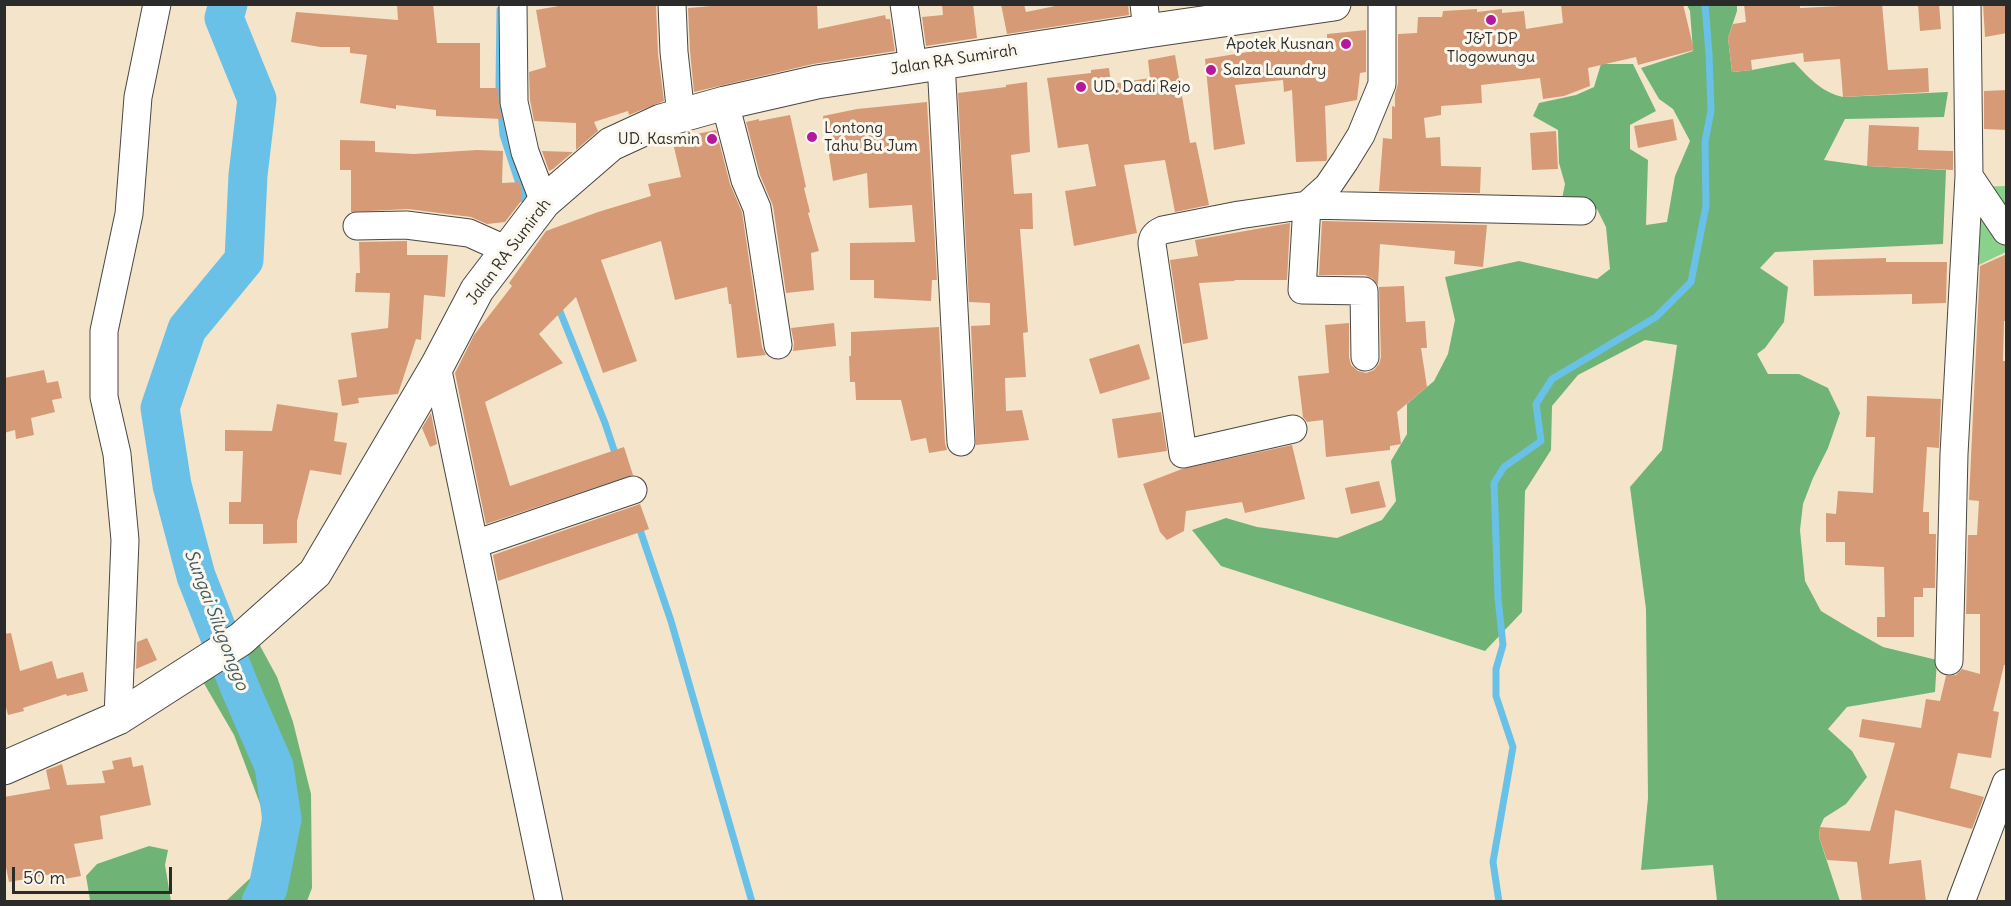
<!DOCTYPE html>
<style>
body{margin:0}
#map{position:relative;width:2011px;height:906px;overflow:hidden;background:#f4e5ca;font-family:Delius,sans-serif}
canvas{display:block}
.frame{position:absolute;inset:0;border:6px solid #2b2b2b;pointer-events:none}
.scale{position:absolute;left:12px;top:867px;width:160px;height:27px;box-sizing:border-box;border:3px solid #2b2b2b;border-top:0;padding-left:8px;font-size:18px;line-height:21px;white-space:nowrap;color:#2b2b2b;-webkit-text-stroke:4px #fbf7ec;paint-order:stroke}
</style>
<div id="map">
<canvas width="2011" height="906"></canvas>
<div class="frame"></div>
<div class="scale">50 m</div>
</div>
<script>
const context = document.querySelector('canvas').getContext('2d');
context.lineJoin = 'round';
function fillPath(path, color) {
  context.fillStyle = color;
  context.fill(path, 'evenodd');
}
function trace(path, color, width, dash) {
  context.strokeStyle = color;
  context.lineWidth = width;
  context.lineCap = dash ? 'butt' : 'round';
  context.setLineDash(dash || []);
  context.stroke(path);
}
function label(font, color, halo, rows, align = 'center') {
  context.font = font + ' Delius,sans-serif';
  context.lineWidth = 6;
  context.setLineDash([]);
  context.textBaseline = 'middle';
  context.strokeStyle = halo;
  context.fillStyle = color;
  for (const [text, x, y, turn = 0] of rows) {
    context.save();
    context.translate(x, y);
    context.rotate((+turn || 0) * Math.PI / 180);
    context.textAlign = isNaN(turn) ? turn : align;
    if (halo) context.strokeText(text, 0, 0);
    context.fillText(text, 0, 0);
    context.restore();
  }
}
fillPath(new Path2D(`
 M 2006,186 L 2006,252 L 1964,272 L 1976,187 Z`), '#8ad18b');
fillPath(new Path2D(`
 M 1687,5 L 1737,5 L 1737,11 L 1728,38 L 1732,72 L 1752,70 L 1794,62 C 1808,77 1821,92 1843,97 L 1948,92 L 1944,117 L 1845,119 L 1824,160 L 1867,166 L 1946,170 L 1943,244 L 1775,252 L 1760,268 L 1788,287 L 1784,322 L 1765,348 L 1757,354 L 1768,374 L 1799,374 L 1828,388 L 1840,413 L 1828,448 L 1813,478 L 1803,504 L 1800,530 L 1805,581 L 1821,611 L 1851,629 L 1883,647 L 1937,660 L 1935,692 L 1847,707 L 1828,729 L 1852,751 L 1867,777 L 1846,804 L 1824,818 L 1820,827 L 1819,837 L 1840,901 L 1717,901 L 1713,865 L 1641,870 L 1648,798 L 1646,609 L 1630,487 L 1662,450 L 1677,345 L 1645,340 L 1578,375 L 1552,406 L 1551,450 L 1525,491 L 1522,612 L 1485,651 L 1221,566 L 1192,530 L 1226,518 L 1257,527 L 1337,538 L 1382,520 L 1396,501 L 1391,461 L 1407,434 L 1407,404 L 1434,381 L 1448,354 L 1455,320 L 1445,277 L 1519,261 L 1597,279 L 1610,269 L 1606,227 L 1597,209 L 1562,199 L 1565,184 L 1559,163 L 1558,130 L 1533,116 L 1539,103 L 1576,95 L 1594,87 L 1601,64 L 1633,64 L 1656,111 L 1630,125 L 1630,149 L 1648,160 L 1646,225 L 1667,222 L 1675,176 L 1690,141 L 1673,109 L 1659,99 L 1641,68 L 1693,51 L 1690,11 Z
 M 258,642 L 277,677 L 293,722 L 311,794 L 312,888 L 307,901 L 226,901 L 261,868 L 262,809 L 234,735 L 202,680 Z
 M 149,846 L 168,850 L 165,865 L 171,901 L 87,901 L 90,900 L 86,876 L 97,864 Z`), '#6fb377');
trace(new Path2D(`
 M 500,10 L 499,86 L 503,135 L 527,208
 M 557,304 L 605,423 L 617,459
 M 638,524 L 671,621 L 752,902
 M 1499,902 L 1493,862 L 1513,747 L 1496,696 L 1496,669 L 1503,645 L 1498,598 L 1494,483 L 1504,467 L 1541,441 L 1536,404 L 1552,379 L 1656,317 L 1691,282 L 1706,206 L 1705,141 L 1711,111 L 1709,54 L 1705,4`), '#6ac1e7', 7);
trace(new Path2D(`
 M 228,4 L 224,18 L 257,99 L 248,175 L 244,260 L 187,329 L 160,408 L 172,485 L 196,576 L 240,688 L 274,766 L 282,819 L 268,888 L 261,902`), '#6ac1e7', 39);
fillPath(new Path2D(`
 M 397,4 L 433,4 L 437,43 L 480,43 L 480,88 L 498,88 L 499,105 L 502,119 L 436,116 L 436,110 L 396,105 L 396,109 L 360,103 L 367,55 L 350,53 L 350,47 L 320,47 L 291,42 L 296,12 L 398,20 Z
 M 570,4 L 656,4 L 658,54 L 664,101 L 629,115 L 628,111 L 594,122 L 598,131 L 576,150 L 576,123 L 534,121 L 530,100 L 529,72 L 546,67 L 536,10 Z
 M 735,4 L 817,4 L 818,29 L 885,15 L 886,19 L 890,19 L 895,51 L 813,64 L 694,92 L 690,51 L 688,8 Z
 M 942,4 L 973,4 L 977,38 L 926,46 L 922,17 L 943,15 Z
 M 1001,4 L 1024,4 L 1026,12 L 1065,4 L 1128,4 L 1129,15 L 1007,34 Z
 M 1561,4 L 1683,4 L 1694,50 L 1638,65 L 1636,57 L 1588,68 L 1590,86 L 1564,96 L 1543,99 L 1540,78 L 1481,85 L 1482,103 L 1441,106 L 1441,115 L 1424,118 L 1426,138 L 1440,137 L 1441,166 L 1481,167 L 1480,193 L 1379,191 L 1383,138 L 1392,139 L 1392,106 L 1395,107 L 1395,94 L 1398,84 L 1398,34 L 1417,33 L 1418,17 L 1442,17 L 1443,11 L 1477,9 L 1477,12 L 1502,9 L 1502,13 L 1524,11 L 1526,29 L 1563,23 Z
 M 1744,4 L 1800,4 L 1800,8 L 1882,4 L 1888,70 L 1928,68 L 1929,92 L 1843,97 L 1840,59 L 1804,62 L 1803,53 L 1751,60 L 1752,70 L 1732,72 L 1728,38 L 1733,24 L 1746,22 Z
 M 1918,4 L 1939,4 L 1941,29 L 1920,31 Z
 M 1983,4 L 2007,4 L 2007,33 L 1985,37 Z
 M 1366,30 L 1366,72 L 1360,73 L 1357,100 L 1325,106 L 1327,159 L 1326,161 L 1296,162 L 1292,90 L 1284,92 L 1283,80 L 1235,85 L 1245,144 L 1214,150 L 1205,59 L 1254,51 L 1327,43 L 1327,34 Z
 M 1175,55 L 1190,143 L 1196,142 L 1209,205 L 1175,212 L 1165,160 L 1124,165 L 1137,233 L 1074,246 L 1065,191 L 1096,186 L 1088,144 L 1058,148 L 1047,78 L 1091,73 L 1091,70 L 1109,68 L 1111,84 L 1150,78 L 1148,60 Z
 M 1027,82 L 1030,152 L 1011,155 L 1014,194 L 1032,193 L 1033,229 L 1020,229 L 1028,332 L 1023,333 L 1026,377 L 1005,378 L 1006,411 L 1022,410 L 1029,440 L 976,445 L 971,326 L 990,325 L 990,303 L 969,302 L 958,93 L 1006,87 L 1006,85 Z
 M 2007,90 L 2007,130 L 1984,129 L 1984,91 Z
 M 927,102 L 937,280 L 932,280 L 931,301 L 874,298 L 874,280 L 850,280 L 850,243 L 915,242 L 912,205 L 869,208 L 867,173 L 833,181 L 823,116 L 857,109 Z
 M 790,115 L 806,187 L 804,188 L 810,212 L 808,213 L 819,251 L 811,253 L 814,290 L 786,293 L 773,206 L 760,175 L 746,122 L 759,119 L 759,121 Z
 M 1673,119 L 1677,140 L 1638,148 L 1634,126 Z
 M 1869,125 L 1919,127 L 1918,150 L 1953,151 L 1953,170 L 1867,166 Z
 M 716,130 L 730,184 L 742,212 L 762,347 L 766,355 L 737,358 L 731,304 L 729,304 L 727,287 L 675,300 L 661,241 L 601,260 L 637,361 L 603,373 L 576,297 L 539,334 L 563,363 L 485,402 L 510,486 L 624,447 L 633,475 L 486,524 L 455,373 L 474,335 L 512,286 L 509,283 L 546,231 L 598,212 L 651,196 L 648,184 L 681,177 L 672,139 Z
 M 1556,131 L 1558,169 L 1532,170 L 1530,133 Z
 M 340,140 L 375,141 L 375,152 L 414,154 L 477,150 L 503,151 L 502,183 L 520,182 L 522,200 L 505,222 L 487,224 L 471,217 L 408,209 L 351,212 L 351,170 L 340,170 Z
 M 542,151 L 573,152 L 553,169 L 549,171 Z
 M 1322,221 L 1487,225 L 1483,267 L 1454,264 L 1455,251 L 1380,244 L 1378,285 L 1372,278 L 1365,275 L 1319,275 Z
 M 1290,223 L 1287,280 L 1235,280 L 1234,281 L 1199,283 L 1208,339 L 1183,344 L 1170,260 L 1198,256 L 1195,240 Z
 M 407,241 L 407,255 L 448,255 L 445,297 L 424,295 L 421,340 L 416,339 L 398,394 L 358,398 L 359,403 L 342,406 L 338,380 L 357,377 L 351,333 L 388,328 L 390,293 L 355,292 L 356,273 L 360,273 L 359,242 Z
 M 2007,254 L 2007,321 L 2004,321 L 2003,361 L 2007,361 L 2007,665 L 2004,665 L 1993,711 L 1999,712 L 1991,758 L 1958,753 L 1950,788 L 1984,797 L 1972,829 L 1895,810 L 1889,864 L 1921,860 L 1926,902 L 1862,902 L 1857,862 L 1827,860 L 1819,837 L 1820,827 L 1870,831 L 1895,743 L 1859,737 L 1862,719 L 1921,728 L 1926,699 L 1940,701 L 1946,676 L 1956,675 L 1962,669 L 1980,674 L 1980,614 L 1966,614 L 1968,535 L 1977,535 L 1979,501 L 1969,500 L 1980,266 Z
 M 1886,258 L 1886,262 L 1947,262 L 1946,303 L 1912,304 L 1912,294 L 1814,296 L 1813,260 Z
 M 1404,286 L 1406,322 L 1425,321 L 1427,348 L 1421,348 L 1427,387 L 1397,412 L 1401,444 L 1390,446 L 1390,450 L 1326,457 L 1323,420 L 1307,422 L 1303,417 L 1298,376 L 1329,373 L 1325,325 L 1349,323 L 1349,357 L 1351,365 L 1358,371 L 1366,373 L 1374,370 L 1379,364 L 1381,357 L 1379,287 Z
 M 834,323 L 836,346 L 793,351 L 794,343 L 791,328 Z
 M 939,327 L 945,443 L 947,450 L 929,453 L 926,438 L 911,441 L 901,400 L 856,400 L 855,382 L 850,382 L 849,356 L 851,356 L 851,332 Z
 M 1139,344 L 1150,379 L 1100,394 L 1089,359 Z
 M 44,370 L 47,383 L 58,381 L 62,398 L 52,400 L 55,412 L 31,418 L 34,435 L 16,439 L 15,430 L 4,433 L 4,378 Z
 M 1867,396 L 1941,399 L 1939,448 L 1927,447 L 1923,512 L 1929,512 L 1929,534 L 1936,534 L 1935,588 L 1923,588 L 1923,597 L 1914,597 L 1914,637 L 1877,637 L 1877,617 L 1885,617 L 1884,567 L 1845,565 L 1845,542 L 1826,542 L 1826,513 L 1836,514 L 1838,491 L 1873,493 L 1875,437 L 1866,437 Z
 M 277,404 L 338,413 L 334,441 L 347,443 L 341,475 L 310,470 L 297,521 L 297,543 L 263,544 L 263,524 L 229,524 L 229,502 L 241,502 L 243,451 L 225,451 L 225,430 L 272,431 Z
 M 1161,412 L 1167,451 L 1118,458 L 1112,419 Z
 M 431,413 L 437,444 L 430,447 L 422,428 Z
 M 1292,445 L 1305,499 L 1245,513 L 1242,502 L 1186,511 L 1184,531 L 1167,540 L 1160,532 L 1143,484 L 1182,469 Z
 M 1379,481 L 1386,507 L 1351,514 L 1345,488 Z
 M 640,504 L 649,529 L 498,581 L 493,555 Z
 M 11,633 L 20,671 L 52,661 L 57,679 L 83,672 L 88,691 L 67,696 L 66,694 L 23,708 L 24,711 L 8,715 L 4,700 L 4,634 Z
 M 147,638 L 157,660 L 136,669 L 137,642 Z
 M 131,757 L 133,767 L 143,765 L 151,805 L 100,816 L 103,839 L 74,844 L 81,876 L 59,880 L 58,873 L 9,882 L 4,858 L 4,797 L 50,789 L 46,770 L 62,764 L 67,785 L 105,783 L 102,771 L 114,769 L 112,761 Z`), '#d69a77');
const minor = new Path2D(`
 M 513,4 L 514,102 L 525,152 L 544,202
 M 672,4 L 674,52 L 681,115
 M 904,4 L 913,66
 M 1144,4 L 1147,31
 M 1967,4 L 1969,176 L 2006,231
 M 941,62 L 961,442
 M 725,103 L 745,180 L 757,208 L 778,345
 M 357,226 L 406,225 L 469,233 L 507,250
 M 1365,357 L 1364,291 L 1302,290 L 1307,205 L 1328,186 L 1345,161 L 1361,135 L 1382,84 L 1382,4
 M 437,366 L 549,902
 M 1293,429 L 1183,454 L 1152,244 C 1152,236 1156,233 1163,230 L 1239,215 L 1307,205 L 1582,211
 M 475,544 L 633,490
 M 1949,661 L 1954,454 L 1969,176
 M 118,718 L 125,540 L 117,454 L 104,397 L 104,331 L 129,214 L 138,97 L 157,4
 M 1961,902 L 2006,783`);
const major = new Path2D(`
 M 4,768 L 118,718 L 241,639 L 315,573 L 437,366 L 477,290 L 544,202 L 611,144 L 661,121 L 725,103 L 817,82 L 1147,31 L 1334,4`);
trace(minor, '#494743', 29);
trace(major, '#494743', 35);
trace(minor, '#fff', 27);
trace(major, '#fff', 33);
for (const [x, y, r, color] of [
 [1491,20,6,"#b5179e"],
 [1346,44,6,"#b5179e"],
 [1211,70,6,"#b5179e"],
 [1081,87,6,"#b5179e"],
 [812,137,6,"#b5179e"],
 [712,139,6,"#b5179e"]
]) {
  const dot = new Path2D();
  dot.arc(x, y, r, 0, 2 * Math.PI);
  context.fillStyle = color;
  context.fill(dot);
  trace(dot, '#fbf7ec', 2);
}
label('16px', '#2b2b2b', '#fbf7ec', [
 ["J&T DP",1491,39,"center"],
 ["Tlogowungu",1491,57,"center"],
 ["Apotek Kusnan",1334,44,"right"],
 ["Salza Laundry",1223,70],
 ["UD. Dadi Rejo",1093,87],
 ["Lontong",824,128],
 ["Tahu Bu Jum",824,146],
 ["UD. Kasmin",700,139,"right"]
], 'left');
label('16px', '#2b2b2b', '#fbf7ec', [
 ["Jalan RA Sumirah",954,60,-9],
 ["Jalan RA Sumirah",509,252,-53]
]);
label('italic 18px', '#3e5863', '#fbf7ec', [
 ["Sungai Silugonggo",216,620,69]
]);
</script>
